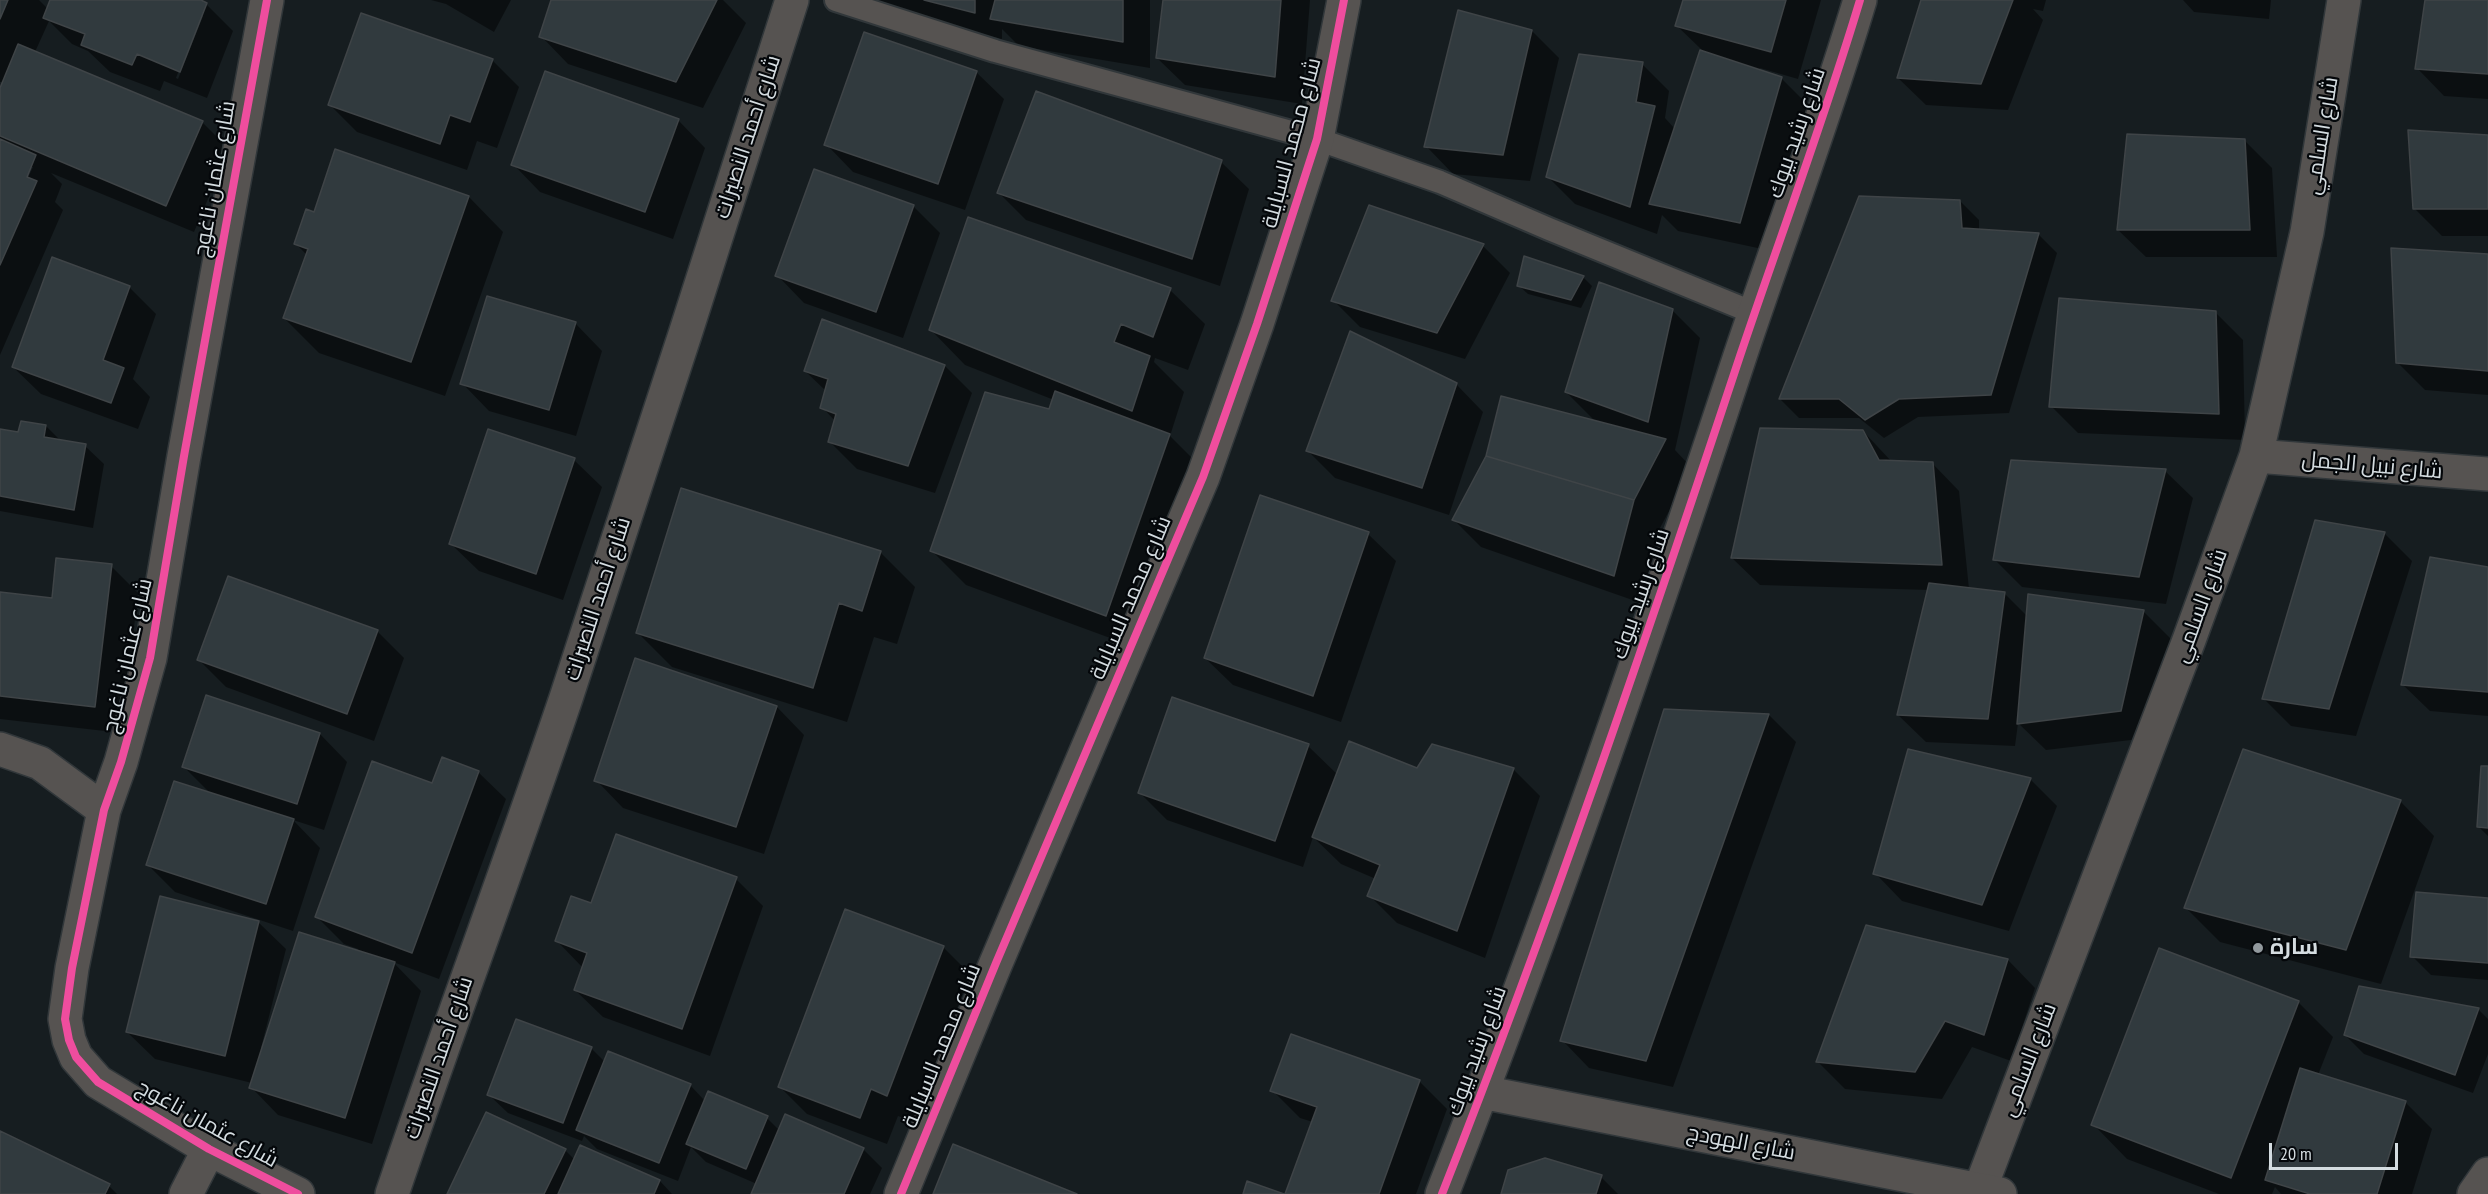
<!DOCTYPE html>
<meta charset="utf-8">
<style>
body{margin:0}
#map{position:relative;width:2488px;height:1194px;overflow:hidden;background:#161d20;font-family:"PT Sans Narrow",sans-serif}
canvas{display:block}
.scale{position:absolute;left:2269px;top:1143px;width:129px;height:27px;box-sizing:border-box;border:3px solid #d4dce0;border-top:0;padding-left:8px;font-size:18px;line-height:21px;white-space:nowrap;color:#d4dce0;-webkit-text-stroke:4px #04070a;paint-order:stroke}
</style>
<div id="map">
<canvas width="2488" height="1194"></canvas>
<div class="scale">20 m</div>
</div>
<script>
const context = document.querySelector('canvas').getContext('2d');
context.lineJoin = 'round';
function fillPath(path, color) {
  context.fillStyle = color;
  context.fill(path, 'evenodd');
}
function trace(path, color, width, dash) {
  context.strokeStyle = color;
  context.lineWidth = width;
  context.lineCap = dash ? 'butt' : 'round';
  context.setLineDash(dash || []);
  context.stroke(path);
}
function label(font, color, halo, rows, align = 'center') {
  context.font = font + ' "PT Sans Narrow",Cairo,sans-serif';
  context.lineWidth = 4.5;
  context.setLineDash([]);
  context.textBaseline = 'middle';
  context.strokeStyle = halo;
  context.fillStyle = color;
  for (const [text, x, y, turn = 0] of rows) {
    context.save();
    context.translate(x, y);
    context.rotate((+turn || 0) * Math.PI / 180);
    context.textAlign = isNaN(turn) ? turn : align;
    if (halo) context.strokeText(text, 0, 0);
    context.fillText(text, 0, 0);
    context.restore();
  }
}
fillPath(new Path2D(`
 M 0,0 L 39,0 L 48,9 L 52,0 L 197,0 L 206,4 L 233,31 L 207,98 L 164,81 L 160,91 L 110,72 L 88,51 L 72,44 L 49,21 L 35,52 L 202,122 L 229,149 L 194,232 L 51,173 L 62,184 L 55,202 L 63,210 L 0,355 L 0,91 L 4,82 L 0,82 ZM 200,16 L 203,16 L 178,79 L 176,78 ZM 29,167 L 33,167 L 25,184 L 23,183 Z
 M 431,0 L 511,0 L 494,32 L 446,4 Z
 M 553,0 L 723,0 L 746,23 L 703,108 L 568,64 L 541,36 Z
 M 854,0 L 1150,0 L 1150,68 L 1019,46 L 1002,29 L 1002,39 L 858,4 Z
 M 1165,0 L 1310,0 L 1302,104 L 1185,85 L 1157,58 Z
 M 1684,0 L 1821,0 L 1798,79 L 1760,68 L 1759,71 L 1781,78 L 1808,105 L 1767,250 L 1678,231 L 1662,215 L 1657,234 L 1575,204 L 1547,176 L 1642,64 L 1669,91 L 1665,118 L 1675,129 L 1702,50 L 1677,26 Z
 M 1922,0 L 2046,0 L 2043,11 L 2033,9 L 2043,20 L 2008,110 L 1926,105 L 1898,78 Z
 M 2183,0 L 2271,0 L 2269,19 L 2194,12 Z
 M 2426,0 L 2488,0 L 2488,99 L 2444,96 L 2417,68 Z
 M 1532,31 L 1559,58 L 1530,181 L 1453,174 L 1426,146 Z
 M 492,60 L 519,87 L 497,148 L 477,141 L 467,170 L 357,132 L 330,105 Z
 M 976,72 L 1004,99 L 965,210 L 853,172 L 826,144 Z
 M 678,120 L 705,148 L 673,239 L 540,192 L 513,164 Z
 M 2488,137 L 2488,236 L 2442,236 L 2414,208 Z
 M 2245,141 L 2272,168 L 2277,257 L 2146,257 L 2118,230 Z
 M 336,151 L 469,197 L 503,232 L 445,396 L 319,353 L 284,318 L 307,255 L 295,243 L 315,214 Z
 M 1221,162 L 1249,189 L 1220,286 L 1026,220 L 999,193 Z
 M 1860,198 L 1960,201 L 1979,220 L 1979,231 L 2038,234 L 2057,253 L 2009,413 L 1918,417 L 1884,438 L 1859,418 L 1799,418 L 1780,399 Z
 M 913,206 L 940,233 L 903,338 L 804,303 L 777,275 Z
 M 1483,246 L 1510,273 L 1465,359 L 1360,327 L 1333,300 Z
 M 2488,256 L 2488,395 L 2425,390 L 2397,362 Z
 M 1583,277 L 1592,286 L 1581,308 L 1528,294 L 1518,285 Z
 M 129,287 L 156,314 L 133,379 L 150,397 L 138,429 L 41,394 L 13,367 Z
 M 1170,290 L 1205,324 L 1188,370 L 1155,358 L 1154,362 L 1184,392 L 1170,436 L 1204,470 L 1140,649 L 966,585 L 931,550 L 1050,411 L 1054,400 L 965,365 L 931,330 Z
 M 1672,310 L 1700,338 L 1675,450 L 1692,468 L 1660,528 L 1641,603 L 1481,547 L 1454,520 L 1597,423 L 1566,392 Z
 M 2216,313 L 2243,340 L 2245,440 L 2078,433 L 2051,406 Z
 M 575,323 L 602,351 L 576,436 L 489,411 L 462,383 Z
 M 945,366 L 972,393 L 935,493 L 857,469 L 830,442 L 836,422 L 822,407 L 826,391 L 805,371 Z
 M 1456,384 L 1483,412 L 1449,515 L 1335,478 L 1308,451 Z
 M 46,426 L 61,441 L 85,446 L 104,464 L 93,528 L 0,511 L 0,430 L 20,434 Z
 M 1863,431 L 1892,462 L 1932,463 L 1959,491 L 1969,589 L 2005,594 L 2027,616 L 2143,611 L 2171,639 L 2148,738 L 2046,750 L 2018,723 L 2015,746 L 1926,742 L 1898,715 L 1929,590 L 1760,585 L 1732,558 Z
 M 574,460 L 602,487 L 563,600 L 479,571 L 451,544 Z
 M 2165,471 L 2193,498 L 2166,604 L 2022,587 L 1995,560 Z
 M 1261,497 L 1368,534 L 1396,561 L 1341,722 L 1233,685 L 1205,658 Z
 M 2316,522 L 2385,534 L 2412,561 L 2356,736 L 2291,726 L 2264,699 Z
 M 880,552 L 915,587 L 897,644 L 874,637 L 847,722 L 672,667 L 637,632 Z
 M 111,566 L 138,593 L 122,733 L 0,719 L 0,593 L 53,599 Z
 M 2488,569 L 2488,716 L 2430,711 L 2402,684 Z
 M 377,631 L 404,658 L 374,741 L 226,687 L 199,660 Z
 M 636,660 L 777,707 L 804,735 L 764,854 L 623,808 L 596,780 Z
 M 1665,710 L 1769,715 L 1796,742 L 1673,1087 L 1589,1068 L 1562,1040 Z
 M 320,734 L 347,762 L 324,830 L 293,820 L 320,848 L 293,931 L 175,892 L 148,865 L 211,794 L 184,767 Z
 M 1308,746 L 1338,775 L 1418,770 L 1513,769 L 1540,796 L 1485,958 L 1397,923 L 1369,895 L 1376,879 L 1341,864 L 1313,837 L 1303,867 L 1167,820 L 1140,793 Z
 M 2488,768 L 2488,836 L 2479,827 Z
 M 478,772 L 506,799 L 439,979 L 393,962 L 421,991 L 372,1144 L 278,1115 L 251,1087 L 252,1083 L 155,1059 L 127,1032 L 258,922 L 286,949 L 261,1048 L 263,1049 L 357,952 L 358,949 L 344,944 L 317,917 L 433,785 Z
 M 2030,779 L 2057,806 L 2009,931 L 1902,901 L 1875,873 Z
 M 2400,801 L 2434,836 L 2381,984 L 2220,942 L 2185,907 Z
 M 736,879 L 763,906 L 710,1056 L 603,1017 L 575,990 L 583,968 L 557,941 L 592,905 Z
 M 2488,899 L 2488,980 L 2431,975 L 2412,956 Z
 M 1867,927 L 2008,960 L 2035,988 L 2011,1061 L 1972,1047 L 1942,1099 L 1845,1089 L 1818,1062 Z
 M 943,947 L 970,974 L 915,1122 L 898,1116 L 887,1144 L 807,1114 L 780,1087 Z
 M 2360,988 L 2479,1010 L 2488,1019 L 2488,1054 L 2473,1093 L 2364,1054 L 2345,1035 Z
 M 2298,1002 L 2333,1037 L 2318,1075 L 2405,1102 L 2432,1129 L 2412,1194 L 2281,1194 L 2275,1187 L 2272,1194 L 2219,1194 L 2127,1159 L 2093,1124 Z
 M 591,1048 L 605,1062 L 690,1085 L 705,1101 L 767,1118 L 780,1131 L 863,1149 L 882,1168 L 870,1194 L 753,1194 L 757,1184 L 706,1162 L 691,1147 L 678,1181 L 597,1149 L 584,1136 L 582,1141 L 508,1113 L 489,1095 Z
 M 1419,1081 L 1447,1109 L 1416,1194 L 1287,1194 L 1313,1122 L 1300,1118 L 1272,1090 Z
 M 0,1133 L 109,1186 L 117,1194 L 0,1194 Z
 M 581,1147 L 660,1181 L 672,1194 L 449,1194 L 565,1150 L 575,1160 Z
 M 1601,1177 L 1618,1194 L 1503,1194 Z`), '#0007');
const building = new Path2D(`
 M 0,0 L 8,0 L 0,19 Z
 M 50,0 L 201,0 L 207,3 L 180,72 L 137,54 L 132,65 L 81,45 L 85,34 L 43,18 Z
 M 551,0 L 717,0 L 676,82 L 539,37 Z
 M 924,0 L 975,0 L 975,13 Z
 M 995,0 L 1123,0 L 1123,42 L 990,19 Z
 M 1163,0 L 1281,0 L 1275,77 L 1156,58 Z
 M 1683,0 L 1786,0 L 1771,52 L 1675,26 Z
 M 1921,0 L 2013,0 L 1981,84 L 1897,78 Z
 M 2425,0 L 2488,0 L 2488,74 L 2415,69 Z
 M 1458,10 L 1532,30 L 1503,155 L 1424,147 Z
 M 361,13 L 493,59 L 470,122 L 450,115 L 440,144 L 328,105 Z
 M 864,32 L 977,71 L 938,184 L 824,145 Z
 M 18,44 L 203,121 L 166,206 L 0,136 L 0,88 Z
 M 1700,50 L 1782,77 L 1740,223 L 1649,204 Z
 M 1579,54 L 1643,62 L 1636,102 L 1655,106 L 1630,207 L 1546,177 Z
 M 545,71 L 679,119 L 645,212 L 511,165 Z
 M 1036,91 L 1222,160 L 1192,259 L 997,193 Z
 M 2408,130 L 2488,135 L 2488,209 L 2413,209 Z
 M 2127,134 L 2245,139 L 2250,230 L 2117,230 Z
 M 0,139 L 36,155 L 27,177 L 37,181 L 0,265 Z
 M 335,149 L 469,196 L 411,362 L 283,318 L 308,249 L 294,244 L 306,209 L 314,212 Z
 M 814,169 L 914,205 L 876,312 L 775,276 Z
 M 1859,196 L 1960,200 L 1962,228 L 2039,233 L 1991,395 L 1899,399 L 1865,420 L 1839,399 L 1779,399 Z
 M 1369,205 L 1484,244 L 1437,333 L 1331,301 Z
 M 968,217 L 1171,288 L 1153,337 L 1121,324 L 1114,342 L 1150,356 L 1132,411 L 929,330 Z
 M 2391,248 L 2488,254 L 2488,371 L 2396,363 Z
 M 1524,256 L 1584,276 L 1571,300 L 1517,286 Z
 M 52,257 L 130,286 L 103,360 L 124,368 L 111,403 L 12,367 Z
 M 1599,282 L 1673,309 L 1648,422 L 1565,392 Z
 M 487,296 L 576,322 L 549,410 L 460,384 Z
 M 2059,298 L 2216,311 L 2219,414 L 2049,407 Z
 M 822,319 L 945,365 L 908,466 L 828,442 L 836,414 L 820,408 L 828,379 L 804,371 Z
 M 1350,331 L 1457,383 L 1422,488 L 1306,451 Z
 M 1055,391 L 1170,434 L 1106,616 L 930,551 L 985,392 L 1049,409 Z
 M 1501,396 L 1666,439 L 1634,500 L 1486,456 Z
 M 21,421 L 46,425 L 44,437 L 86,444 L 74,510 L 0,496 L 0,429 L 18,432 Z
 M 1760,428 L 1863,430 L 1879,460 L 1933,462 L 1942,565 L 1731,558 Z
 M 488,429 L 575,458 L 536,574 L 449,544 Z
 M 1486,456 L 1634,500 L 1614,576 L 1452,520 Z
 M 2011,460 L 2166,469 L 2139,577 L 1993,560 Z
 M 681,488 L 881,551 L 862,611 L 839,603 L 813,688 L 636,633 Z
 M 1260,495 L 1369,532 L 1313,696 L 1204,658 Z
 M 2315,520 L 2385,532 L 2329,709 L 2262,699 Z
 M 2430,557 L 2488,567 L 2488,692 L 2401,685 Z
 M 56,558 L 112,564 L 95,707 L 0,696 L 0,592 L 52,598 Z
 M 228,576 L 378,630 L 347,714 L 197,660 Z
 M 1929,583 L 2005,592 L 1988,719 L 1897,715 Z
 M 2028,594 L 2144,610 L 2121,711 L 2017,724 Z
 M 635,658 L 777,706 L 736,827 L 594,781 Z
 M 206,695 L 320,733 L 297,804 L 182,767 Z
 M 1172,697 L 1309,744 L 1275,841 L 1138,793 Z
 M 1664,709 L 1769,714 L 1646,1061 L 1560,1041 Z
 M 1349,741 L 1417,768 L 1432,744 L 1514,768 L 1457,931 L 1367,896 L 1380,865 L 1312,837 Z
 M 1908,749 L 2031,778 L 1982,905 L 1873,874 Z
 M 2243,749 L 2401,800 L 2346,950 L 2184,908 Z
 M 442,757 L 479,771 L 412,953 L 315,917 L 372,761 L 432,783 Z
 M 2481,766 L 2488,766 L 2488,828 L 2477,827 Z
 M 174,781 L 294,819 L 266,904 L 146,865 Z
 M 616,834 L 737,877 L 682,1029 L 574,990 L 587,953 L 555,941 L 571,896 L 591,903 Z
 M 2416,892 L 2488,898 L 2488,963 L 2410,957 Z
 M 160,896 L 259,921 L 225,1056 L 126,1032 Z
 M 845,909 L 944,946 L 887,1096 L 871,1089 L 860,1118 L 778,1087 Z
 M 1866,925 L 2008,959 L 1984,1035 L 1945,1021 L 1915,1072 L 1816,1062 Z
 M 299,932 L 395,962 L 345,1118 L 249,1088 Z
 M 2159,948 L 2299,1001 L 2231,1178 L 2091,1125 Z
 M 2359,986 L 2479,1008 L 2455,1075 L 2344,1035 Z
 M 516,1019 L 592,1047 L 563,1123 L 487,1095 Z
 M 1291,1034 L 1420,1080 L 1379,1194 L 1285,1194 L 1317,1107 L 1270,1091 Z
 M 608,1051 L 691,1084 L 659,1163 L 576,1130 Z
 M 2300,1068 L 2406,1101 L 2377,1194 L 2310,1194 L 2265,1180 Z
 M 708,1091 L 768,1116 L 746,1169 L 686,1144 Z
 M 486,1112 L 566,1149 L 544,1194 L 447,1194 Z
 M 785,1114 L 864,1148 L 844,1194 L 751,1194 Z
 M 0,1131 L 110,1184 L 105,1194 L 0,1194 Z
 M 953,1144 L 1077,1194 L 933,1194 Z
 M 580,1145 L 660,1180 L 654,1194 L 558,1194 Z
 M 1545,1158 L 1602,1175 L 1596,1194 L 1501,1194 L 1508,1170 Z
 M 1247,1181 L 1284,1194 L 1243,1194 Z`);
fillPath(building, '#313a3e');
trace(building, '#3f4447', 1.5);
const service = new Path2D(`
 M 836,0 L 995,51 L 1317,139 L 1440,182 L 1549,229 L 1754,313`);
const minor = new Path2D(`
 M 267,0 L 184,456 L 150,658 L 121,762 L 104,810 L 72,968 L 65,1019 L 69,1040 L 76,1057 L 98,1082 L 209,1149 L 298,1194
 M 2256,456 L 2488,474
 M 0,749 L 40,763 L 104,810
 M 1980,1189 L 2189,640 L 2256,456 L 2307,232 L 2344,0
 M 186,1194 L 209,1149
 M 392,1194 C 448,1028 510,864 566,698 C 643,466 718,233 792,0
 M 901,1194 L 996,963 L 1203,477 L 1257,324 L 1317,139 L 1344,0`);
const tertiary = new Path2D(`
 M 1482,1092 L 2000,1194
 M 1442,1194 C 1551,918 1647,637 1740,356 C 1780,237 1824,120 1860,0
 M 2474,1194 L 2488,1174`);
trace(service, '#31373a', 26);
trace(minor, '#31373a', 36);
trace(tertiary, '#31373a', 36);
trace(service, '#565351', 22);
trace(minor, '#565351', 33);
trace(tertiary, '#565351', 33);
trace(new Path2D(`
 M 267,0 L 184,456 L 150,658 L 121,762 L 104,810 L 72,968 L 65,1019 L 69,1040 L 76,1057 L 98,1082 L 209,1149 L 298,1194
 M 901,1194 L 996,963 L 1203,477 L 1257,324 L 1317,139 L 1344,0
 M 1442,1194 C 1551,918 1647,637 1740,356 C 1780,237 1824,120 1860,0`), '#ef4d9e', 8);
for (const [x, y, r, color] of [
 [2258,948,6,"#92999d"]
]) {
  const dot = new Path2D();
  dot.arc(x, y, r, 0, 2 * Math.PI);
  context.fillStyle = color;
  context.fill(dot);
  trace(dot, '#04070a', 2);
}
label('22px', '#d4dce0', '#04070a', [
 ["شارع رشيد بيوك",1797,133,-71],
 ["شارع السلمي",2322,136,-81],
 ["شارع أحمد النصيرات",748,137,-72],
 ["شارع محمد السبايلة",1292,143,-75],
 ["شارع عثمان ناغوج",215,179,-80],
 ["شارع نبيل الجمل",2372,466,5],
 ["شارع رشيد بيوك",1641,594,-71],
 ["شارع محمد السبايلة",1131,598,-67],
 ["شارع أحمد النصيرات",598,599,-72],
 ["شارع السلمي",2201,606,-70],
 ["شارع عثمان ناغوج",128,656,-77],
 ["شارع محمد السبايلة",942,1046,-68],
 ["شارع رشيد بيوك",1477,1051,-70],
 ["شارع أحمد النصيرات",439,1058,-71],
 ["شارع السلمي",2029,1060,-69],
 ["شارع عثمان ناغوج",207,1124,29],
 ["شارع الهودج",1741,1143,11]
]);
label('bold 22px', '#d4dce0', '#04070a', [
 ["سارة",2270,948]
], 'left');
</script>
